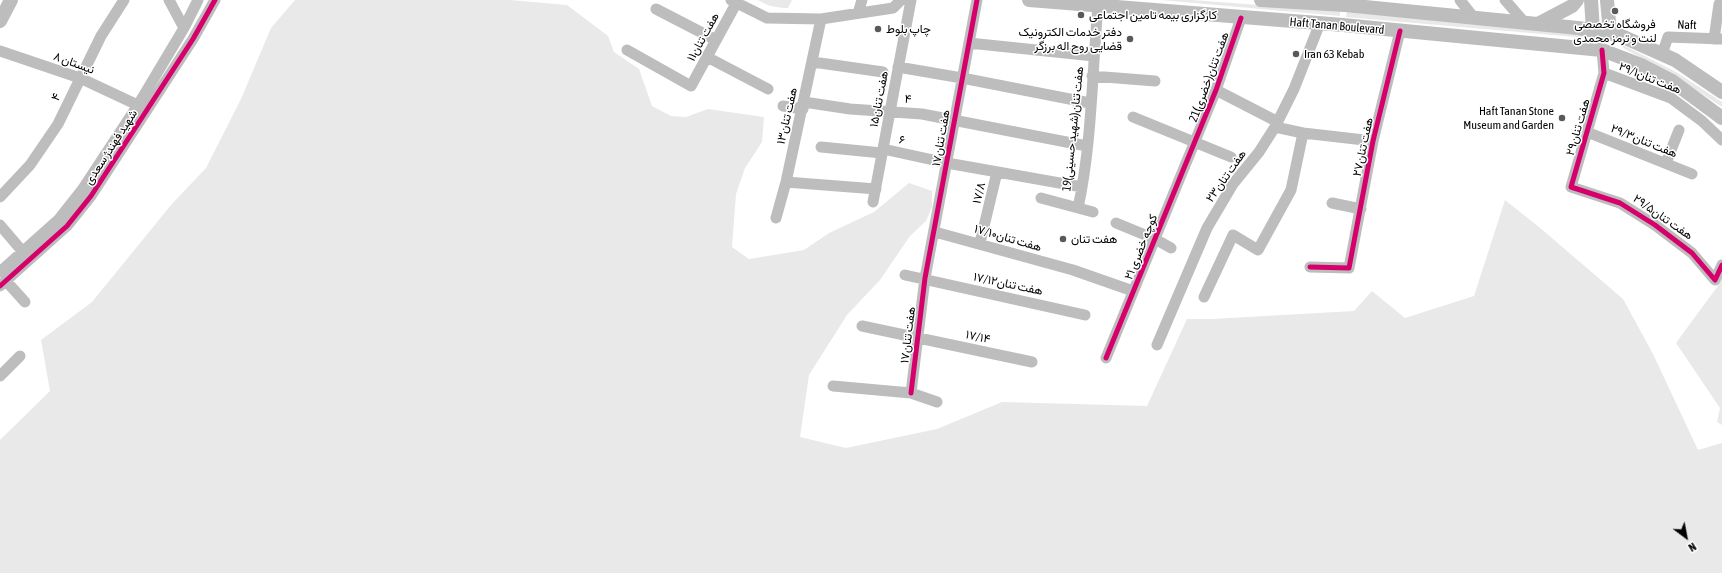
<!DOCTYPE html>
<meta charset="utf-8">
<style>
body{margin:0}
#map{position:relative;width:1722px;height:573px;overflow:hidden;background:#fff;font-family:"Asap Condensed",sans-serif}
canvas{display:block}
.north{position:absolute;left:1666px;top:517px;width:40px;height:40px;-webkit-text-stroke:3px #fff;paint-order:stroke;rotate:148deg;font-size:11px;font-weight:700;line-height:16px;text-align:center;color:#000}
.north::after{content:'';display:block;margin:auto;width:14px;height:18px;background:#000;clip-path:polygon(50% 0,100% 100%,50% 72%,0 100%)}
</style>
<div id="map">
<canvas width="1722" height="573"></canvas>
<div class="north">N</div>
</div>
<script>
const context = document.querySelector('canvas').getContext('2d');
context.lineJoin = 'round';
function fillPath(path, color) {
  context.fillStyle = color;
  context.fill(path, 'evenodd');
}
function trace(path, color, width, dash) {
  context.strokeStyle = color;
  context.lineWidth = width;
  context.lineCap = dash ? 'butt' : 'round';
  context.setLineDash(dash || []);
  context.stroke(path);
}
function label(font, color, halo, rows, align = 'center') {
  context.font = font + ' "Asap Condensed",Vazirmatn,sans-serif';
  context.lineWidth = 3;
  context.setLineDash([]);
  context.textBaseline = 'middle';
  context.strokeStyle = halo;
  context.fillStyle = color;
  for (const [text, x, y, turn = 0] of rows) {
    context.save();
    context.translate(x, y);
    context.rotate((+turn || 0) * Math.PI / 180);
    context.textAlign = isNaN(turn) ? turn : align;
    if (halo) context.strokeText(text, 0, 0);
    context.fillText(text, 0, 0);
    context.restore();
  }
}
fillPath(new Path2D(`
 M 295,0 L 510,0 L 567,5 L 608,36 L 614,52 L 639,69 L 652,106 L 671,116 L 686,117 L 708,109 L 764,117 L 762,142 L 745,168 L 736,194 L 732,247 L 749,259 L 804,250 L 829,233 L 874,212 L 909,183 L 932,191 L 932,207 L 926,221 L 910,236 L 880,280 L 847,315 L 809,375 L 800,437 L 846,448 L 937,429 L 1002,402 L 1147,406 L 1187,319 L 1212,319 L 1354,311 L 1372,291 L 1405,318 L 1474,296 L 1505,200 L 1539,227 L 1623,299 L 1653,354 L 1698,450 L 1722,443 L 1722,573 L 0,573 L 0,440 L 50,391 L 41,340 L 92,302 L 171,205 L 206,168 L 241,99 L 271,28 Z
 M 758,0 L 792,0 L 788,8 C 777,8 767,6 758,0 Z
 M 1161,0 L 1192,0 L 1340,11 L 1340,16 Z
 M 1347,12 L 1588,35 L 1588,38 L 1346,17 Z
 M 1623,45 L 1676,72 L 1722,102 L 1722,107 L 1675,76 L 1623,48 Z
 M 1722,277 L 1722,425 L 1717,422 L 1720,408 L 1676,343 L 1717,287 Z`), '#e9e9e9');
trace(new Path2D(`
 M 169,0 L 184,28
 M 731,0 L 767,18 L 821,19 L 893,8 L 901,0
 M 1460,0 L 1474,18
 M 1505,0 L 1525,23
 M 656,9 L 716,40
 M 858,13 L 862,0
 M 1714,39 L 1719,4
 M 969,43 L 1094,56
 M 627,50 L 691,86 L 738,0
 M 1602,50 L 1604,73 L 1571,187 L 1620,203 L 1655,225 L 1692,253 L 1715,280 L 1722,265
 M 0,51 L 80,78 L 144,108
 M 1662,54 L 1668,37 L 1722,39
 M 707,57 L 768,89
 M 813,62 L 883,72
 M 898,67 L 962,78 L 1090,103
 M 1604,73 L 1671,98 L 1702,121 L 1722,140
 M 1092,76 L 1155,81
 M 1216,90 L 1278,122
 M 804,102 L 850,109 L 922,114 L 1087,146
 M 783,106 L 803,109
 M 1133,117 L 1231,157
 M 1275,127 L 1303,133 L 1373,141
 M 1587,132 L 1692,174
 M 821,147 L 882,153
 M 883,149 L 947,163 L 1082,187
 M 1666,163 L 1679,130
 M 786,182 L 876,189
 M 0,197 L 30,165 L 58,124 L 101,36 L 124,0
 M 1041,198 L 1093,212
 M 873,202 L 911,0
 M 1332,203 L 1361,209
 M 1078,208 C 1092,144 1092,72 1098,6
 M 776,218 L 786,182 L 821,19
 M 1116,223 L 1155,239 L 1171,248
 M 0,225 L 23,252
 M 935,232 L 1073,270 L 1133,291
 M 980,243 L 997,172
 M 1310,267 L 1349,268 L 1373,141 L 1400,31
 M 0,272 L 59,219 L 82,190 L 138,105 L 184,28 L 198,0
 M 905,275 L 1085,315
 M 6,281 L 25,302
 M 0,286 L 67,226 L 91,196 L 193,39 L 215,0
 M 1204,297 L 1233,235 L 1258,250 L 1291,190 L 1303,133
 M 862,326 L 1032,362
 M 1157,345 L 1207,228 L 1233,184 L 1259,152 L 1275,127 L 1294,89 L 1320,23
 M 1106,358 L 1216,90 L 1241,18
 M 0,376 L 20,356
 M 833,386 L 911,393 L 937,402
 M 911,393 L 925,278 L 977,0`), '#bdbdbd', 11);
trace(new Path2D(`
 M 1029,0 L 1343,25 L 1602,50 L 1641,65 L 1672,81 L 1722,118
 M 1261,0 L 1345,5 L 1578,28 L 1619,35 L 1675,60 L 1722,92
 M 1591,0 L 1593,30
 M 1607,0 L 1610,33
 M 0,21 L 11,0
 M 1538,24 L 1572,6 L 1577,0`), '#bdbdbd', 14);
trace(new Path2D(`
 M 1602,50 L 1604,73 L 1571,187 L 1620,203 L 1655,225 L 1692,253 L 1715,280 L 1722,265
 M 1310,267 L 1349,268 L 1373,141 L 1400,31
 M 0,286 L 67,226 L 91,196 L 193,39 L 215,0
 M 1106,358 L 1216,90 L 1241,18
 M 911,393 L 925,278 L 977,0`), '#d6006c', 5);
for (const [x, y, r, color] of [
 [1615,11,4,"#595959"],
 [1081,15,4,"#595959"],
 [878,29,4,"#595959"],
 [1130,39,4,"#595959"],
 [1296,54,4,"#595959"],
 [1562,118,4,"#595959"],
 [1063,239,4,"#595959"]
]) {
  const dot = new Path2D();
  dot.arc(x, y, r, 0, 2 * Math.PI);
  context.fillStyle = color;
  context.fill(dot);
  trace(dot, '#fff', 1.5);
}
label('12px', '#000', '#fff', [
 ["کارگزاری بیمه تامین اجتماعی",1089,15],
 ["فروشگاه تخصصی",1615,24,"center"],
 ["لنت و ترمز محمدی",1615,38,"center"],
 ["چاپ بلوط",886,29],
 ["دفتر خدمات الکترونیک",1122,32,"right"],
 ["قضایی روح اله برزگر",1122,46,"right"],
 ["Iran 63 Kebab",1304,54],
 ["Haft Tanan Stone",1554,111,"right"],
 ["Museum and Garden",1554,125,"right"],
 ["هفت تنان",1071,239]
], 'left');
label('12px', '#000', '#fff', [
 ["Naft",1687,25,2],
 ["Haft Tanan Boulevard",1337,26,5],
 ["هفت تنان۱۱",703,37,-61],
 ["نیستان ۸",74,63,20],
 ["21هفت تنان(خضری)",1209,77,-70],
 ["۲۹/۱هفت تنان",1650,78,22],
 ["۴",56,97,-64],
 ["هفت تنان۱۵",879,99,-79],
 ["۴",908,99,5],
 ["۱۳هفت تنان",787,116,-77],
 ["هفت تنان۲۹",1578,127,-74],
 ["19هفت تنان(شهید حسینی)",1073,129,-84],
 ["هفت تنان۱۷",941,138,-80],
 ["۶",902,140,13],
 ["۲۹/۳هفت تنان",1644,141,22],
 ["شهید فهندژ سعدی",111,147,-57],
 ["هفت تنان۲۷",1363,147,-78],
 ["هفت تنان۲۳",1226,176,-55],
 ["۱۷/۸",979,193,-76],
 ["۲۹/۵هفت تنان",1663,217,35],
 ["۱۷/۱۰هفت تنان",1008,238,16],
 ["کوچه خضری ۲۱",1141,247,-68],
 ["۱۷/۱۲هفت تنان",1008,284,12],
 ["۱۷هفت تنان",908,335,-83],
 ["۱۷/۱۴",978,337,12]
]);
</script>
